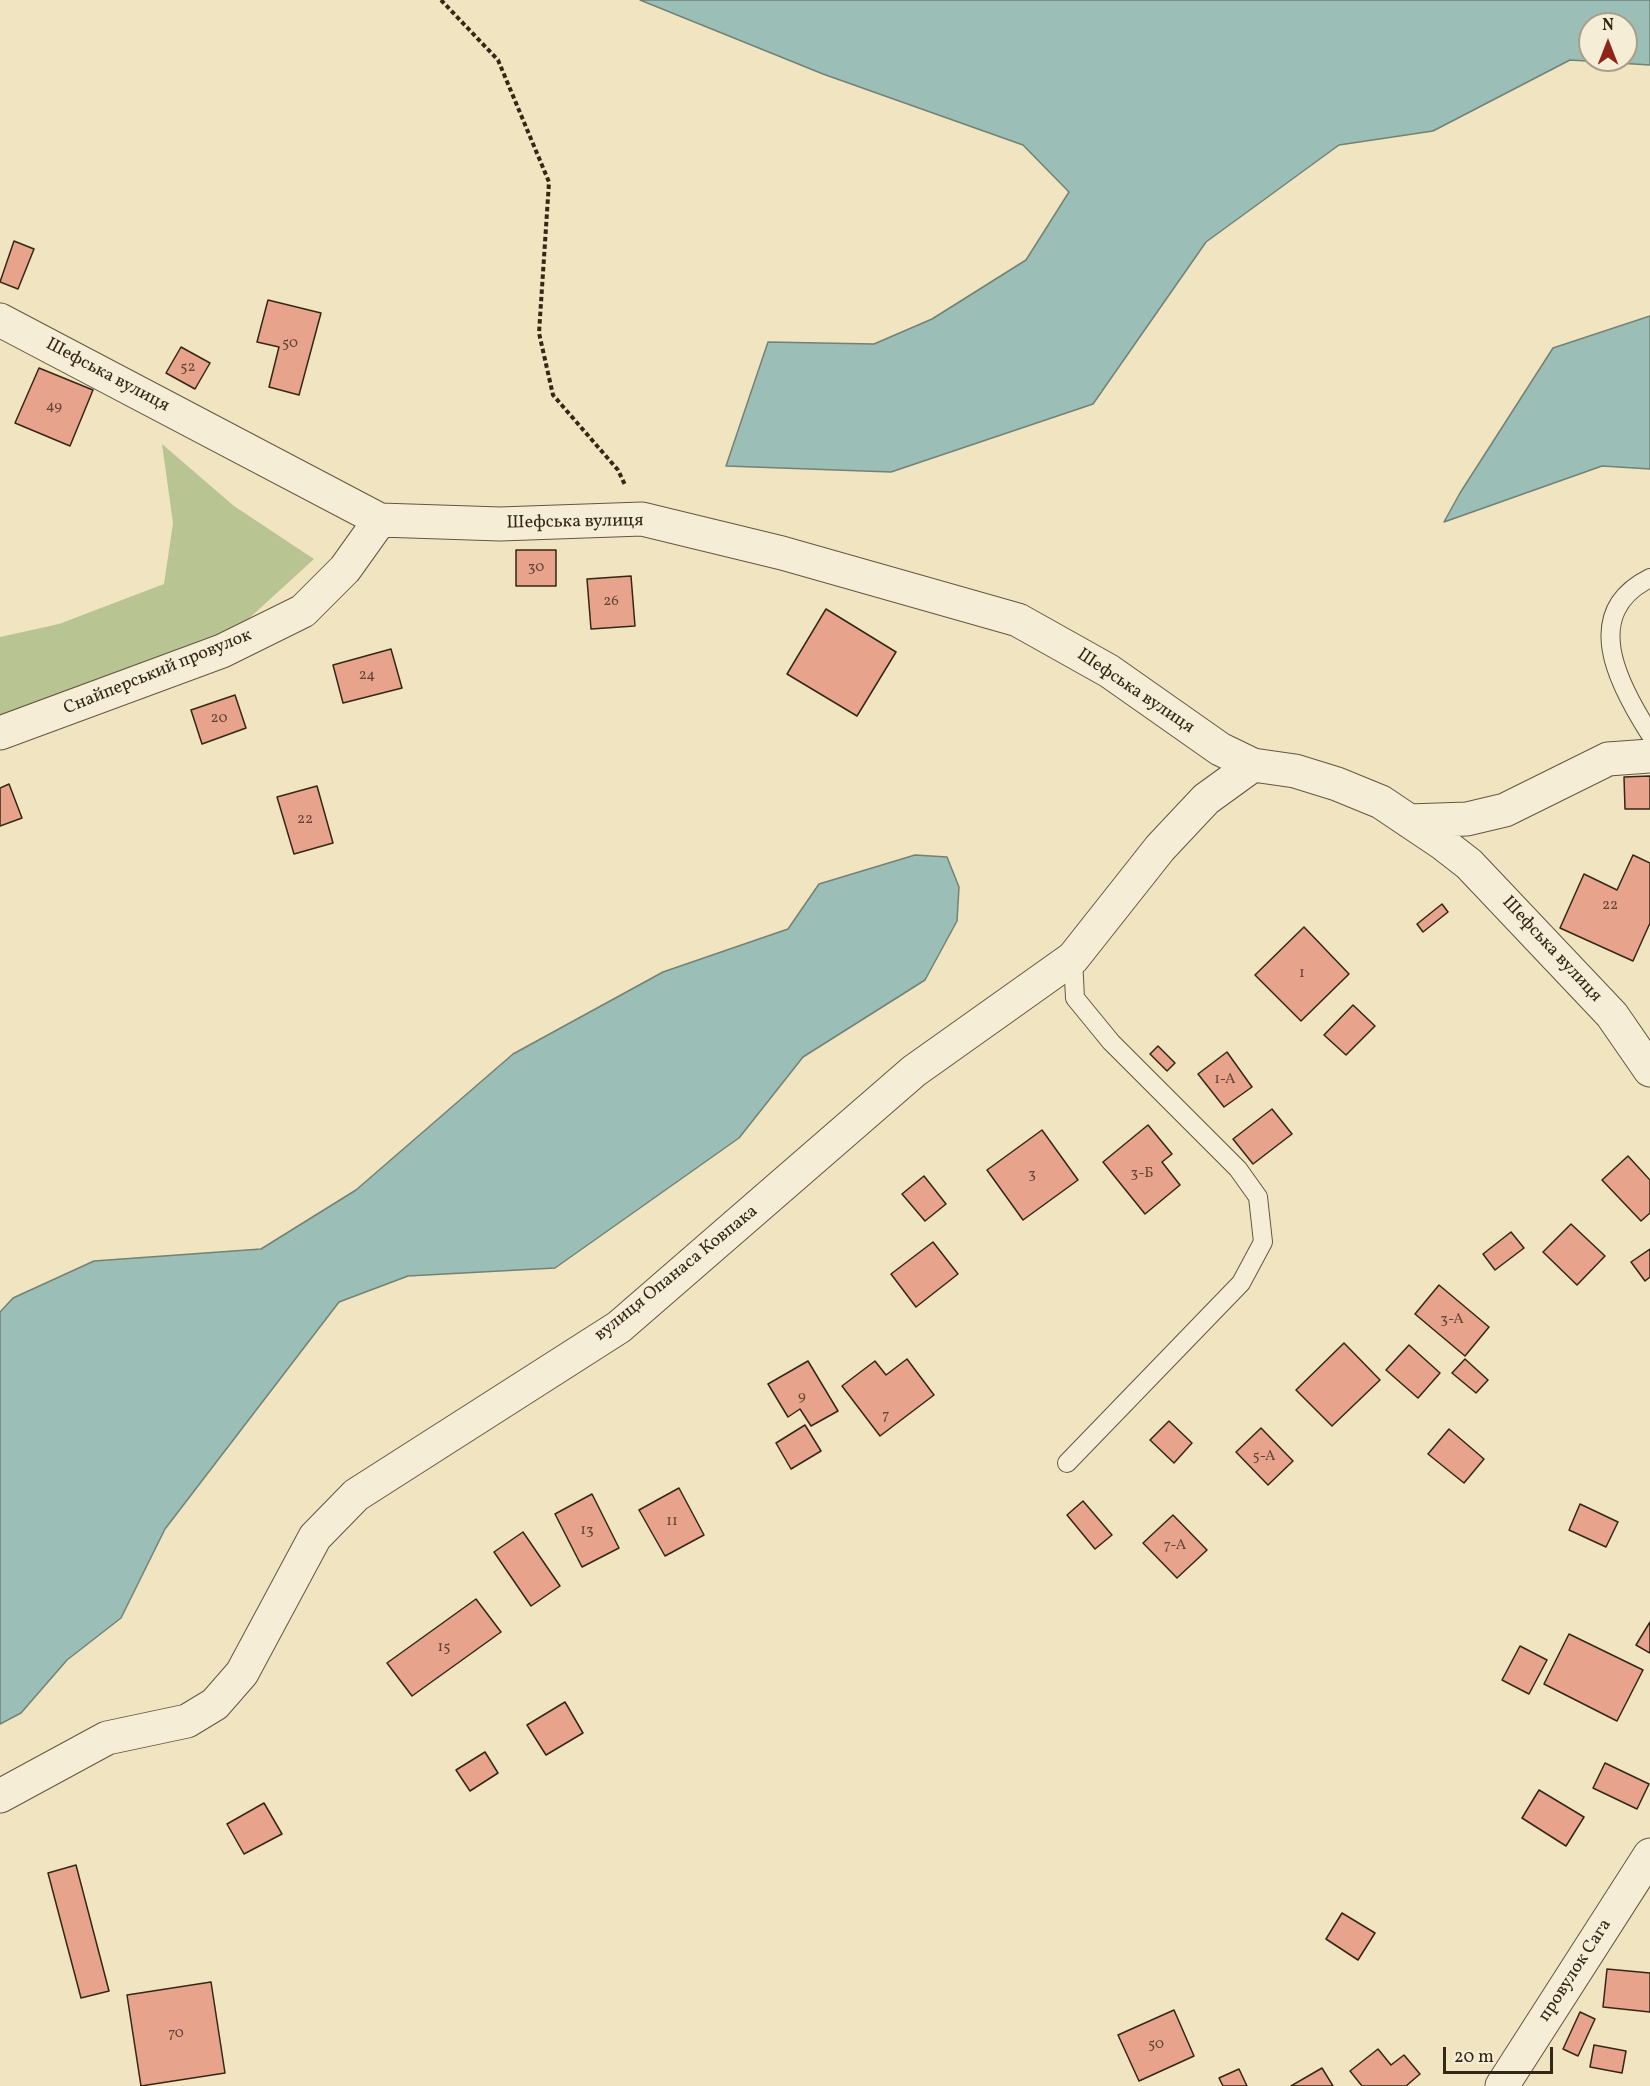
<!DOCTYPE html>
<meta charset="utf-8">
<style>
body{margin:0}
#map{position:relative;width:1650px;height:2086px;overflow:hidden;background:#f1e4c1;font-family:Vollkorn,serif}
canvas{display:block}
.north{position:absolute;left:1578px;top:12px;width:60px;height:60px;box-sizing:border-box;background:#f6edd7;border:2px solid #a89e8a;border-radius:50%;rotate:0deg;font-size:16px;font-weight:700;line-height:24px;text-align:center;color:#342716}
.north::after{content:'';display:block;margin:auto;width:21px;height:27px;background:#8f2418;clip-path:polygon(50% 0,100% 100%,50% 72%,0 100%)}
.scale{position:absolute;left:1443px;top:2047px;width:110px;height:27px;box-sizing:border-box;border:3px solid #342716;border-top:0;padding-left:8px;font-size:18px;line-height:21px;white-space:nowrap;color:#342716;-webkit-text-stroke:4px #f6edd7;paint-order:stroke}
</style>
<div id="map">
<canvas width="1650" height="2086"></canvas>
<div class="north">N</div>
<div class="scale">20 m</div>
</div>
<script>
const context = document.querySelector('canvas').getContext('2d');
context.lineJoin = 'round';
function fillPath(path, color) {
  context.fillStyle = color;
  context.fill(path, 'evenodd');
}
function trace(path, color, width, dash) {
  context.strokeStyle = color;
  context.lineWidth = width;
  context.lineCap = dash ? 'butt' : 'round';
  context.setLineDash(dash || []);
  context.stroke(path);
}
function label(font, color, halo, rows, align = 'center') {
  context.font = font + ' Vollkorn,serif';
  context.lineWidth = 4.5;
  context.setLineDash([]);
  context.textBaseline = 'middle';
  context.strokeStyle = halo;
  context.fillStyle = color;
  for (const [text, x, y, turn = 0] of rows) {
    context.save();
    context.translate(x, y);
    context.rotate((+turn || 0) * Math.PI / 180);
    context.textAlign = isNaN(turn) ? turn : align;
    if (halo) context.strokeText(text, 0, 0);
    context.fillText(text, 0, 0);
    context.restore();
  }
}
fillPath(new Path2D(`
 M 162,444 L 234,506 L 314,559 L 244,623 L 71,700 L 0,727 L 0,637 L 59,624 L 164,584 L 173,523 Z`), '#b9c493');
const water = new Path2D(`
 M 640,0 L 1650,0 L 1650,65 L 1570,60 L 1433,131 L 1339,145 L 1206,242 L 1093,404 L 891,472 L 726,466 L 768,342 L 874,344 L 932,319 L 1026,260 L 1069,192 L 1023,145 L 823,74 ZM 1590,24 L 1626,24 L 1626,60 L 1590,60 Z
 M 1650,316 L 1650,469 L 1602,466 L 1444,522 L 1460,493 L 1553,348 Z
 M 915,855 L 947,857 L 959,887 L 957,921 L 925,980 L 803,1057 L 739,1138 L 555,1268 L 408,1276 L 339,1302 L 165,1529 L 121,1618 L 67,1660 L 21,1713 L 0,1724 L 0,1312 L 13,1298 L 94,1261 L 261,1249 L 356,1190 L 513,1054 L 663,972 L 788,929 L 819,884 Z`);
fillPath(water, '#9bbeb6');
trace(water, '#728276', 1.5);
const building = new Path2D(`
 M 14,241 L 34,249 L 18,289 L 0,282 Z
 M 268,300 L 321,313 L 299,395 L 269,387 L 279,347 L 257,342 Z
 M 181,347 L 210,363 L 195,389 L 166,373 Z
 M 39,368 L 93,390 L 70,446 L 15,423 Z
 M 516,550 L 556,550 L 556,586 L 516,586 Z
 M 631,576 L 635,626 L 591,629 L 587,579 Z
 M 826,609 L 896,652 L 857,716 L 787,674 Z
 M 391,649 L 402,688 L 343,703 L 333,665 Z
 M 235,695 L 246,728 L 202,744 L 191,710 Z
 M 1650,776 L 1650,809 L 1625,809 L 1624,777 Z
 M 9,784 L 22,818 L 0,826 L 0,788 Z
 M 317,786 L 333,843 L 294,854 L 277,797 Z
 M 1633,855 L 1650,863 L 1650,923 L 1633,961 L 1560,928 L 1584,874 L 1617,890 Z
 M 1442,904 L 1448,912 L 1423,932 L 1417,924 Z
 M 1304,927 L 1349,974 L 1301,1021 L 1255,975 Z
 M 1353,1005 L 1375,1026 L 1346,1055 L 1324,1035 Z
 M 1158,1046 L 1175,1063 L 1167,1071 L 1150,1054 Z
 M 1227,1052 L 1252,1087 L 1224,1107 L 1198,1074 Z
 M 1272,1109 L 1292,1134 L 1253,1164 L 1233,1139 Z
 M 1148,1125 L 1172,1154 L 1162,1162 L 1180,1185 L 1145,1214 L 1103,1162 Z
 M 1042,1130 L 1078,1180 L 1023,1220 L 987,1170 Z
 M 1628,1156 L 1650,1180 L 1650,1213 L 1641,1221 L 1602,1180 Z
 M 924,1176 L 946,1204 L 925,1221 L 902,1194 Z
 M 1571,1224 L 1605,1256 L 1577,1285 L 1543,1252 Z
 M 1511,1232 L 1524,1248 L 1495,1270 L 1483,1254 Z
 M 933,1242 L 958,1274 L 916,1307 L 891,1274 Z
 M 1650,1249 L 1650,1277 L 1645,1281 L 1631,1262 Z
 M 1439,1285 L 1489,1327 L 1465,1356 L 1415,1314 Z
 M 1344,1343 L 1380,1380 L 1332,1426 L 1296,1390 Z
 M 1409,1345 L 1440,1373 L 1418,1398 L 1386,1370 Z
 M 907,1359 L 934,1395 L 880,1436 L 842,1386 L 875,1361 L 886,1375 Z
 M 1465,1359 L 1488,1380 L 1476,1393 L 1452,1373 Z
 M 808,1361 L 838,1411 L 811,1426 L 800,1409 L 788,1417 L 768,1384 Z
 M 1169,1421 L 1192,1443 L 1174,1463 L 1150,1440 Z
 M 805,1425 L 821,1451 L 791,1469 L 776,1443 Z
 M 1261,1428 L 1293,1461 L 1268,1485 L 1236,1452 Z
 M 1449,1429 L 1484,1459 L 1464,1483 L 1428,1454 Z
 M 679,1488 L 704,1535 L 665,1556 L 639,1510 Z
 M 592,1494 L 619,1548 L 582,1567 L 555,1514 Z
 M 1083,1501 L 1112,1535 L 1095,1549 L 1067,1515 Z
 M 1580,1504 L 1618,1522 L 1606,1547 L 1569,1530 Z
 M 1173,1515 L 1207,1550 L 1177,1578 L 1143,1543 Z
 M 523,1532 L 560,1586 L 531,1606 L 494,1552 Z
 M 476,1599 L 501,1632 L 412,1696 L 387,1663 Z
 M 1650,1622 L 1650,1653 L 1636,1645 Z
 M 1569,1634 L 1643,1670 L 1617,1721 L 1544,1684 Z
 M 1520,1646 L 1547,1660 L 1529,1694 L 1502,1680 Z
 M 565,1702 L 583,1733 L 546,1755 L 527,1725 Z
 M 485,1752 L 498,1773 L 470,1791 L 456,1770 Z
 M 1605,1763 L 1649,1784 L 1637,1809 L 1593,1788 Z
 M 1539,1790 L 1584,1817 L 1566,1846 L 1522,1818 Z
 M 264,1803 L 282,1834 L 244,1854 L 227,1824 Z
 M 76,1865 L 109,1991 L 81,1998 L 48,1873 Z
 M 1342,1913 L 1375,1933 L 1358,1960 L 1326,1939 Z
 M 1607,1969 L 1650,1973 L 1650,2012 L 1603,2007 Z
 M 211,1982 L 225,2073 L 141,2086 L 127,1995 Z
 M 1174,2010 L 1194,2056 L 1139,2081 L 1118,2035 Z
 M 1580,2012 L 1595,2019 L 1578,2056 L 1563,2049 Z
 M 1594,2045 L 1626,2051 L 1622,2073 L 1590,2067 Z
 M 1378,2049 L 1391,2065 L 1404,2055 L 1420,2074 L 1406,2086 L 1362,2086 L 1350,2071 Z
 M 1322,2068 L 1333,2086 L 1291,2086 Z
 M 1239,2069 L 1247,2086 L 1223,2086 L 1219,2078 Z`);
fillPath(building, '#e8a38d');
trace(building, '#342716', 1.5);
const service = new Path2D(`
 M 1650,578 C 1580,613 1618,684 1650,734
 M 1067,1463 L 1241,1283 L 1263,1242 L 1258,1197 L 1238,1169 L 1111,1042 L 1075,998 L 1073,958`);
const minor = new Path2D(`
 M 0,320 L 380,520 L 500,524 L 642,519 L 782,553 L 1018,620 L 1109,671 L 1220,749 L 1253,765 L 1295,771 L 1337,784 L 1381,802 L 1442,843 L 1469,864 L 1612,1015 L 1650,1070
 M 0,733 L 222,651 L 303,611 L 345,569 L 380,520
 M 1409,821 L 1467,819 L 1505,810 L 1608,759 L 1650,756
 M 0,1796 L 107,1738 L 187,1721 L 215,1704 L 242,1673 L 315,1537 L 356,1495 L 619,1327 L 914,1071 L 1073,958 L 1160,848 L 1206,799 L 1253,765
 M 1502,2086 L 1650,1855`);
trace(service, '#635641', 20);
trace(minor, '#635641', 35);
trace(new Path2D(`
 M 441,0 L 498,60 L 549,182 L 539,333 L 553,395 L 618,470 L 625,485`), '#342716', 4, [4.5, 3]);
trace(service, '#f6edd7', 18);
trace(minor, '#f6edd7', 33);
label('15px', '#614634', null, [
 ["50",290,344],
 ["52",188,368],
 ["49",54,407],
 ["30",536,568],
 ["26",611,602],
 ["24",367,676],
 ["20",219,719],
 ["22",305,820],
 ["22",1610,906],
 ["1",1302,974],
 ["1-А",1225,1080],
 ["3-Б",1142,1174],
 ["3",1032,1175],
 ["3-А",1452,1320],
 ["9",802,1397],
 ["7",886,1416],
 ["5-А",1264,1457],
 ["11",672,1522],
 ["13",587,1531],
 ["7-А",1175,1546],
 ["15",444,1648],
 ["70",176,2034],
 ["50",1156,2045]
]);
label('18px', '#342716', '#f6edd7', [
 ["Шефська вулиця",107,376,28],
 ["Шефська вулиця",575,523,-1],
 ["Снайперський провулок",158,673,-22],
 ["Шефська вулиця",1135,692,34],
 ["Шефська вулиця",1551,950,47],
 ["вулиця Опанаса Ковпака",677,1274,-39],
 ["провулок Сага",1576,1971,-57]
]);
</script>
